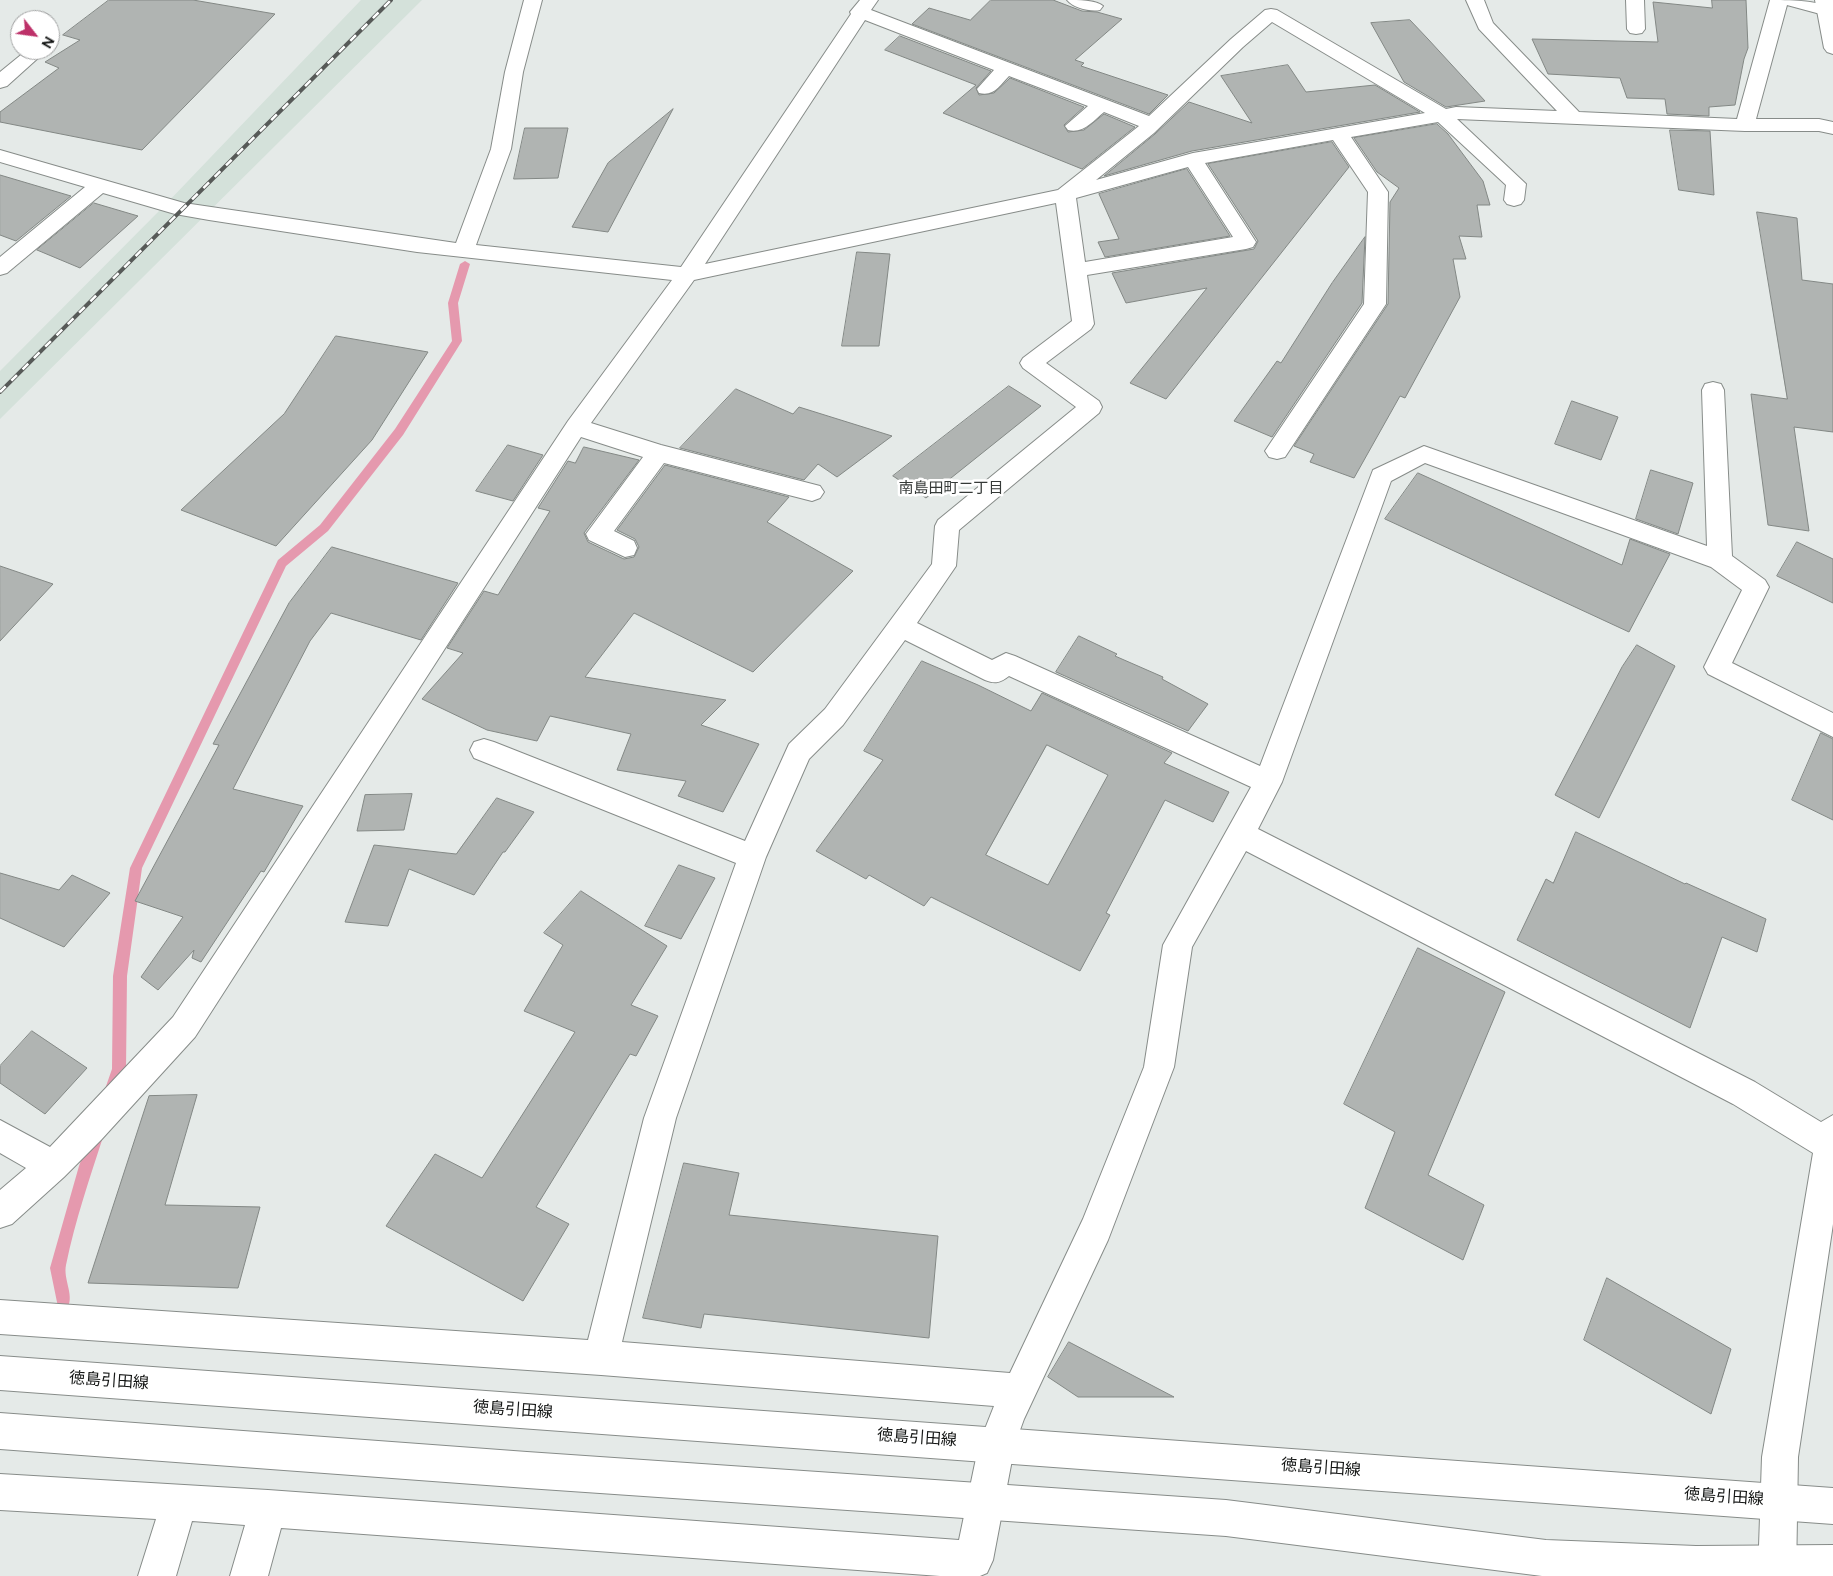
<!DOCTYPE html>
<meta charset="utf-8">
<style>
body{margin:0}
#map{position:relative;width:1833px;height:1576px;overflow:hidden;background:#e5eae8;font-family:Figtree,sans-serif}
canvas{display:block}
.north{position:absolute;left:10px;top:10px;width:50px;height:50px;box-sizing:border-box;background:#fff;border:1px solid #a1a2a2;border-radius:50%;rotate:120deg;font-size:14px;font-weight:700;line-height:20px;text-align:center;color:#151716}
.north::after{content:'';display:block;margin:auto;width:18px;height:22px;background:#bd3169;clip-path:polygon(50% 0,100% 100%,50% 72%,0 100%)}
</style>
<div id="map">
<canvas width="1833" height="1576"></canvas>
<div class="north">N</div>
</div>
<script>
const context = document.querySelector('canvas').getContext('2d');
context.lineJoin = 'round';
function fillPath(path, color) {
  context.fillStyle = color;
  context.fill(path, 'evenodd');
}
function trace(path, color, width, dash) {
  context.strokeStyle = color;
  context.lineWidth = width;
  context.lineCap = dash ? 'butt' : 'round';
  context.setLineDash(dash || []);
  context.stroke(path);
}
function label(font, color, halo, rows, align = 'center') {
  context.font = font + ' Figtree,"Noto Sans JP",sans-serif';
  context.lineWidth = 5;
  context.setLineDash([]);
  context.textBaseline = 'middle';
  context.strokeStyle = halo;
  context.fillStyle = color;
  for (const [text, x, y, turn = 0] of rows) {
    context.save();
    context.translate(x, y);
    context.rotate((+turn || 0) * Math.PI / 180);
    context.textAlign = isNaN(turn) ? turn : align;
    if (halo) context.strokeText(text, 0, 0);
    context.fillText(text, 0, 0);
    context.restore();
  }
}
fillPath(new Path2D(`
 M 361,0 L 422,0 L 0,419 L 0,371 L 166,204 Z`), '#d4e1da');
fillPath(new Path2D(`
 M 465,261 L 470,264 L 458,303 L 462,341 L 403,435 L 328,531 L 286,566 L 142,868 L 127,976 L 126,1069 L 116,1097 L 111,1099 L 106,1097 L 104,1092 L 112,1069 L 113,976 L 130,868 L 278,560 L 320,525 L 395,429 L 452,341 L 448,303 L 460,264 Z
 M 97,1127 L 102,1129 L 104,1134 C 90,1177 75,1221 66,1265 C 63,1279 74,1294 68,1307 L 63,1310 L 58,1307 L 50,1268 L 79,1166 L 92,1129 Z`), '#e599ae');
const building = new Path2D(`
 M 109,0 L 193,0 L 275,14 L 142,150 L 0,122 L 0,112 L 59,68 L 45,62 L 80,40 L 63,35 Z
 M 991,0 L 1053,0 L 1082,11 L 1097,12 L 1122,19 L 1075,60 L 1084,63 L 1081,66 L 1168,95 L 1149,114 L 912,24 L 929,8 L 970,20 Z
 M 1712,0 L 1746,0 L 1748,48 L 1744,59 L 1735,105 L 1709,107 L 1709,116 L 1667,114 L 1665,99 L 1627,98 L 1620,78 L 1548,74 L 1532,39 L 1658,42 L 1653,2 L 1712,8 Z
 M 1410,20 L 1428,39 L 1485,101 L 1446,107 L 1404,82 L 1371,23 Z
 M 900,36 L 991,71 L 976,88 L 979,95 L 994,93 L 1010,78 L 1084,107 L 1064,125 L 1068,132 L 1084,130 L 1104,114 L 1135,127 L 1082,169 L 943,113 L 976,85 L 885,50 Z
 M 1288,65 L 1306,92 L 1375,85 L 1420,112 L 1192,151 L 1104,176 L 1155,134 L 1189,102 L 1252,123 L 1221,76 Z
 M 673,109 L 608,232 L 572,227 L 608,163 Z
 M 1437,124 L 1448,134 L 1483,181 L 1490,205 L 1477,205 L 1482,237 L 1459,236 L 1466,259 L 1453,259 L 1460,297 L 1405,398 L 1400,396 L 1354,478 L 1310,462 L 1314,454 L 1294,446 L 1388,304 L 1390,202 L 1399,188 L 1377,172 L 1354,138 Z
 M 525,128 L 568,128 L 558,178 L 514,179 Z
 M 1670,130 L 1710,131 L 1714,195 L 1679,190 Z
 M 1332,142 L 1349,167 L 1166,399 L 1130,383 L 1207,288 L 1126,303 L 1112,273 L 1254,249 L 1258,241 L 1208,164 Z
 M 1187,169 L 1230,236 L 1105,257 L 1098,242 L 1119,239 L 1099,194 Z
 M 0,175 L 71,196 L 16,241 L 0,235 Z
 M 94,203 L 138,216 L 80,268 L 37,250 Z
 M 1757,212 L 1797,218 L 1802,280 L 1833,284 L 1833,432 L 1794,427 L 1809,531 L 1768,525 L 1751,394 L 1787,399 Z
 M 1365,237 L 1362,303 L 1272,437 L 1234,421 L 1277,361 L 1281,363 L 1332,283 Z
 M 857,252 L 890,254 L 879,346 L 842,346 Z
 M 336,336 L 428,352 L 372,440 L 276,546 L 181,510 L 284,414 Z
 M 1009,386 L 1041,406 L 926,498 L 893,476 Z
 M 736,389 L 793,414 L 799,407 L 892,436 L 837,477 L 818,464 L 804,480 L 680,448 Z
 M 1572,401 L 1618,417 L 1601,460 L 1555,444 Z
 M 508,445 L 543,455 L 513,501 L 476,491 Z
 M 584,447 L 639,460 L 584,533 L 588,542 L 624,559 L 634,557 L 639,547 L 635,539 L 617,530 L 665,465 L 789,497 L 767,522 L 853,571 L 753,672 L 634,613 L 585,677 L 726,700 L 701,725 L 759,744 L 723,812 L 678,796 L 686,781 L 617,770 L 631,734 L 550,716 L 537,741 L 487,730 L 422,699 L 463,653 L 447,648 L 484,591 L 498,595 L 550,511 L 538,508 L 568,461 L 575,463 Z
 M 1651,470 L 1693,483 L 1678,534 L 1636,519 Z
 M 1418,473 L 1622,565 L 1630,539 L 1670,554 L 1629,632 L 1385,519 Z
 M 1797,542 L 1833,559 L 1833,603 L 1777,576 Z
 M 332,547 L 458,583 L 421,640 L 331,613 L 310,641 L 233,789 L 303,806 L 264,872 L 261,871 L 201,962 L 192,958 L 194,950 L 158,990 L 141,977 L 183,917 L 135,901 L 219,745 L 213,744 L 289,603 Z
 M 0,566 L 53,584 L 0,641 Z
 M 1079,636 L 1117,654 L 1115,656 L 1163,677 L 1162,679 L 1208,704 L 1188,731 L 1056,672 Z
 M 1637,645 L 1675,666 L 1599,818 L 1555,795 L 1622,667 Z
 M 922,661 L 978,685 L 1031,711 L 1042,693 L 1172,753 L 1164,763 L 1229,792 L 1213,822 L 1165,800 L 1106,913 L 1110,915 L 1080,971 L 931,897 L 924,906 L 869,875 L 866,879 L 816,851 L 883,760 L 864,751 ZM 1047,745 L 1108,775 L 1048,885 L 986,855 Z
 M 1821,733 L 1833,739 L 1833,820 L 1792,800 Z
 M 412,794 L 404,830 L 357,831 L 365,795 Z
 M 497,798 L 534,812 L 505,852 L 503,852 L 474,895 L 409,869 L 388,926 L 345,922 L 374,845 L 456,854 Z
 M 1576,832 L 1685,884 L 1686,883 L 1766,919 L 1757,952 L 1722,937 L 1690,1028 L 1517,940 L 1546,879 L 1553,883 Z
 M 679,865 L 715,878 L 681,939 L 645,926 Z
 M 0,873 L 59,890 L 72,875 L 110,893 L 64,947 L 0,918 Z
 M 581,891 L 667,946 L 631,1005 L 658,1016 L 636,1056 L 630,1054 L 536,1207 L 569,1224 L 523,1301 L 386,1226 L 435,1154 L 482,1178 L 575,1032 L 524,1011 L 563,945 L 544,933 Z
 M 1418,948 L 1505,992 L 1428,1175 L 1484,1205 L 1463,1260 L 1365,1208 L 1395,1132 L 1344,1104 Z
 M 32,1031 L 87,1068 L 45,1114 L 0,1083 L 0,1066 Z
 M 197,1095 L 165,1205 L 260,1207 L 238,1288 L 88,1283 L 149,1096 Z
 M 684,1163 L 739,1173 L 729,1215 L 938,1236 L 929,1338 L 704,1314 L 701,1328 L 643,1318 Z
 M 1607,1278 L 1731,1349 L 1711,1414 L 1584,1340 Z
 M 1069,1342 L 1174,1397 L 1078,1397 L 1048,1377 Z`);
fillPath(building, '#b0b4b2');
trace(building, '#838885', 1);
const minor = new Path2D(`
 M 524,0 L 542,0 L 523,72 L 511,149 L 476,245 L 681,267 L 851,14 L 850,12 L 860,0 L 878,0 L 871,10 L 1149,116 L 1231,39 L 1265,10 L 1271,9 L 1277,10 L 1446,109 L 1456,107 L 1557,111 L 1479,29 L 1466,0 L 1484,0 L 1493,23 L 1579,112 L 1737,119 L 1770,0 C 1785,0 1824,0 1833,10 L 1830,14 L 1824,15 L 1787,5 L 1756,119 L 1819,119 L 1833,122 L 1833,134 L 1819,131 L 1745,131 L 1457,119 L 1526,184 L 1524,200 L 1521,204 L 1514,206 L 1507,204 L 1504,200 L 1506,185 L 1438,122 L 1351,137 L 1388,192 L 1386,304 L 1285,457 L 1277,459 L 1269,457 L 1265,451 L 1364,304 L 1368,192 L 1333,140 L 1205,163 L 1256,242 L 1253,247 L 1246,249 L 1087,275 L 1094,324 L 1091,329 L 1046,363 L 1099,401 L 1102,407 L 1099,413 L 959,530 L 956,566 L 917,623 L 992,660 L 1006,653 L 1015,656 L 1260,766 L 1373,470 L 1424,446 L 1707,546 L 1702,390 L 1705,384 L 1713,382 L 1721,384 L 1724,390 L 1732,556 L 1765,580 L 1769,587 L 1732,663 L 1833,713 L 1833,737 L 1708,674 L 1704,667 L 1742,590 L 1711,567 L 1425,463 L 1391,481 L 1282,782 L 1258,829 L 1755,1082 L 1821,1122 L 1833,1115 L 1833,1224 L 1798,1457 L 1796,1576 L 1758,1576 L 1762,1457 L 1813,1153 L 1733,1104 L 1246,851 L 1192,947 L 1174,1067 L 1108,1240 L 1024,1419 L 1015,1444 L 993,1560 L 987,1573 L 980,1576 L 940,1576 L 281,1528 L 268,1576 L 230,1576 L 245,1525 L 192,1521 L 176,1576 L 138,1576 L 156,1519 L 0,1510 L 0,1474 L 268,1490 L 959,1540 L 979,1444 L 994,1406 L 601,1375 L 0,1334 L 0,1300 L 588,1340 L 644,1118 L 736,863 L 474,758 L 470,750 L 474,742 L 484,739 L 494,742 L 745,841 L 789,744 L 825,709 L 932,564 L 935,526 L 938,520 L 1076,407 L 1023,368 L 1020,363 L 1023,358 L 1072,321 L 1056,203 L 694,280 L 591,423 L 661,445 L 820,486 L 824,492 L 820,498 L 812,501 L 664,463 L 614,531 L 634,541 L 637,548 L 634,555 L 625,557 L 589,540 L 586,534 L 643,457 L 581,437 L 195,1037 L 101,1140 L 64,1177 L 12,1224 L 0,1228 L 0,1190 L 26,1168 L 0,1153 L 0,1120 L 50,1147 L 173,1017 L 568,421 L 672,280 L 417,252 L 209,220 L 175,214 L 103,193 L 7,273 L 0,275 L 0,257 L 85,187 L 0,162 L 0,150 L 184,203 L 456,243 L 491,149 L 505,72 ZM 865,20 L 994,70 L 977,89 L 979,93 C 994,97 1000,85 1009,76 L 1088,106 L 1065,126 L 1068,130 C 1083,134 1093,121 1104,112 L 1139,126 L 1058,190 L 705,264 ZM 1272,22 L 1425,113 L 1193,153 L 1096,180 L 1154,133 L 1243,47 ZM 1188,167 L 1233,237 L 1085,262 L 1076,198 ZM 905,640 L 985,680 C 995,684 1000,683 1009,676 L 1251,787 L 1163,945 L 1144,1067 L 1083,1219 L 1010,1373 L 622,1342 L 676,1118 L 766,857 L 809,759 L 843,725 Z
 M 1067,0 C 1078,0 1096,0 1103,6 L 1100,10 C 1091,12 1073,8 1067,0 Z
 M 1626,0 L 1644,0 L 1645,29 L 1642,33 L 1636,34 L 1630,33 L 1627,29 Z
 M 27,50 L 47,50 L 7,86 L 0,88 L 0,72 Z`);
const primary = new Path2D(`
 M 1815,0 L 1833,0 L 1833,54 L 1827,52 L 1824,48 Z
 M 0,1356 L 1833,1488 L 1833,1524 L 0,1390 Z
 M 0,1413 L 527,1452 L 1226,1500 L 1546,1540 L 1696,1546 L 1833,1545 L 1833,1576 L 1542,1576 L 1226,1536 L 527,1488 L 0,1449 Z`);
trace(minor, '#878c89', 2);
trace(primary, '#878c89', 2);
fillPath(minor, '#fff');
fillPath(primary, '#fff');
const rail = new Path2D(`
 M 0,392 L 391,0`);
trace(rail, '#575a58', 4);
trace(rail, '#fff', 2.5, [8]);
label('15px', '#363a38', '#fff', [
 ["南島田町二丁目",951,489]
]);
label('16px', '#151716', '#fff', [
 ["徳島引田線",109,1381,4],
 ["徳島引田線",513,1410,4],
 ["徳島引田線",917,1438,4],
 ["徳島引田線",1321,1468,4],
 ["徳島引田線",1724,1497,4]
]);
</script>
